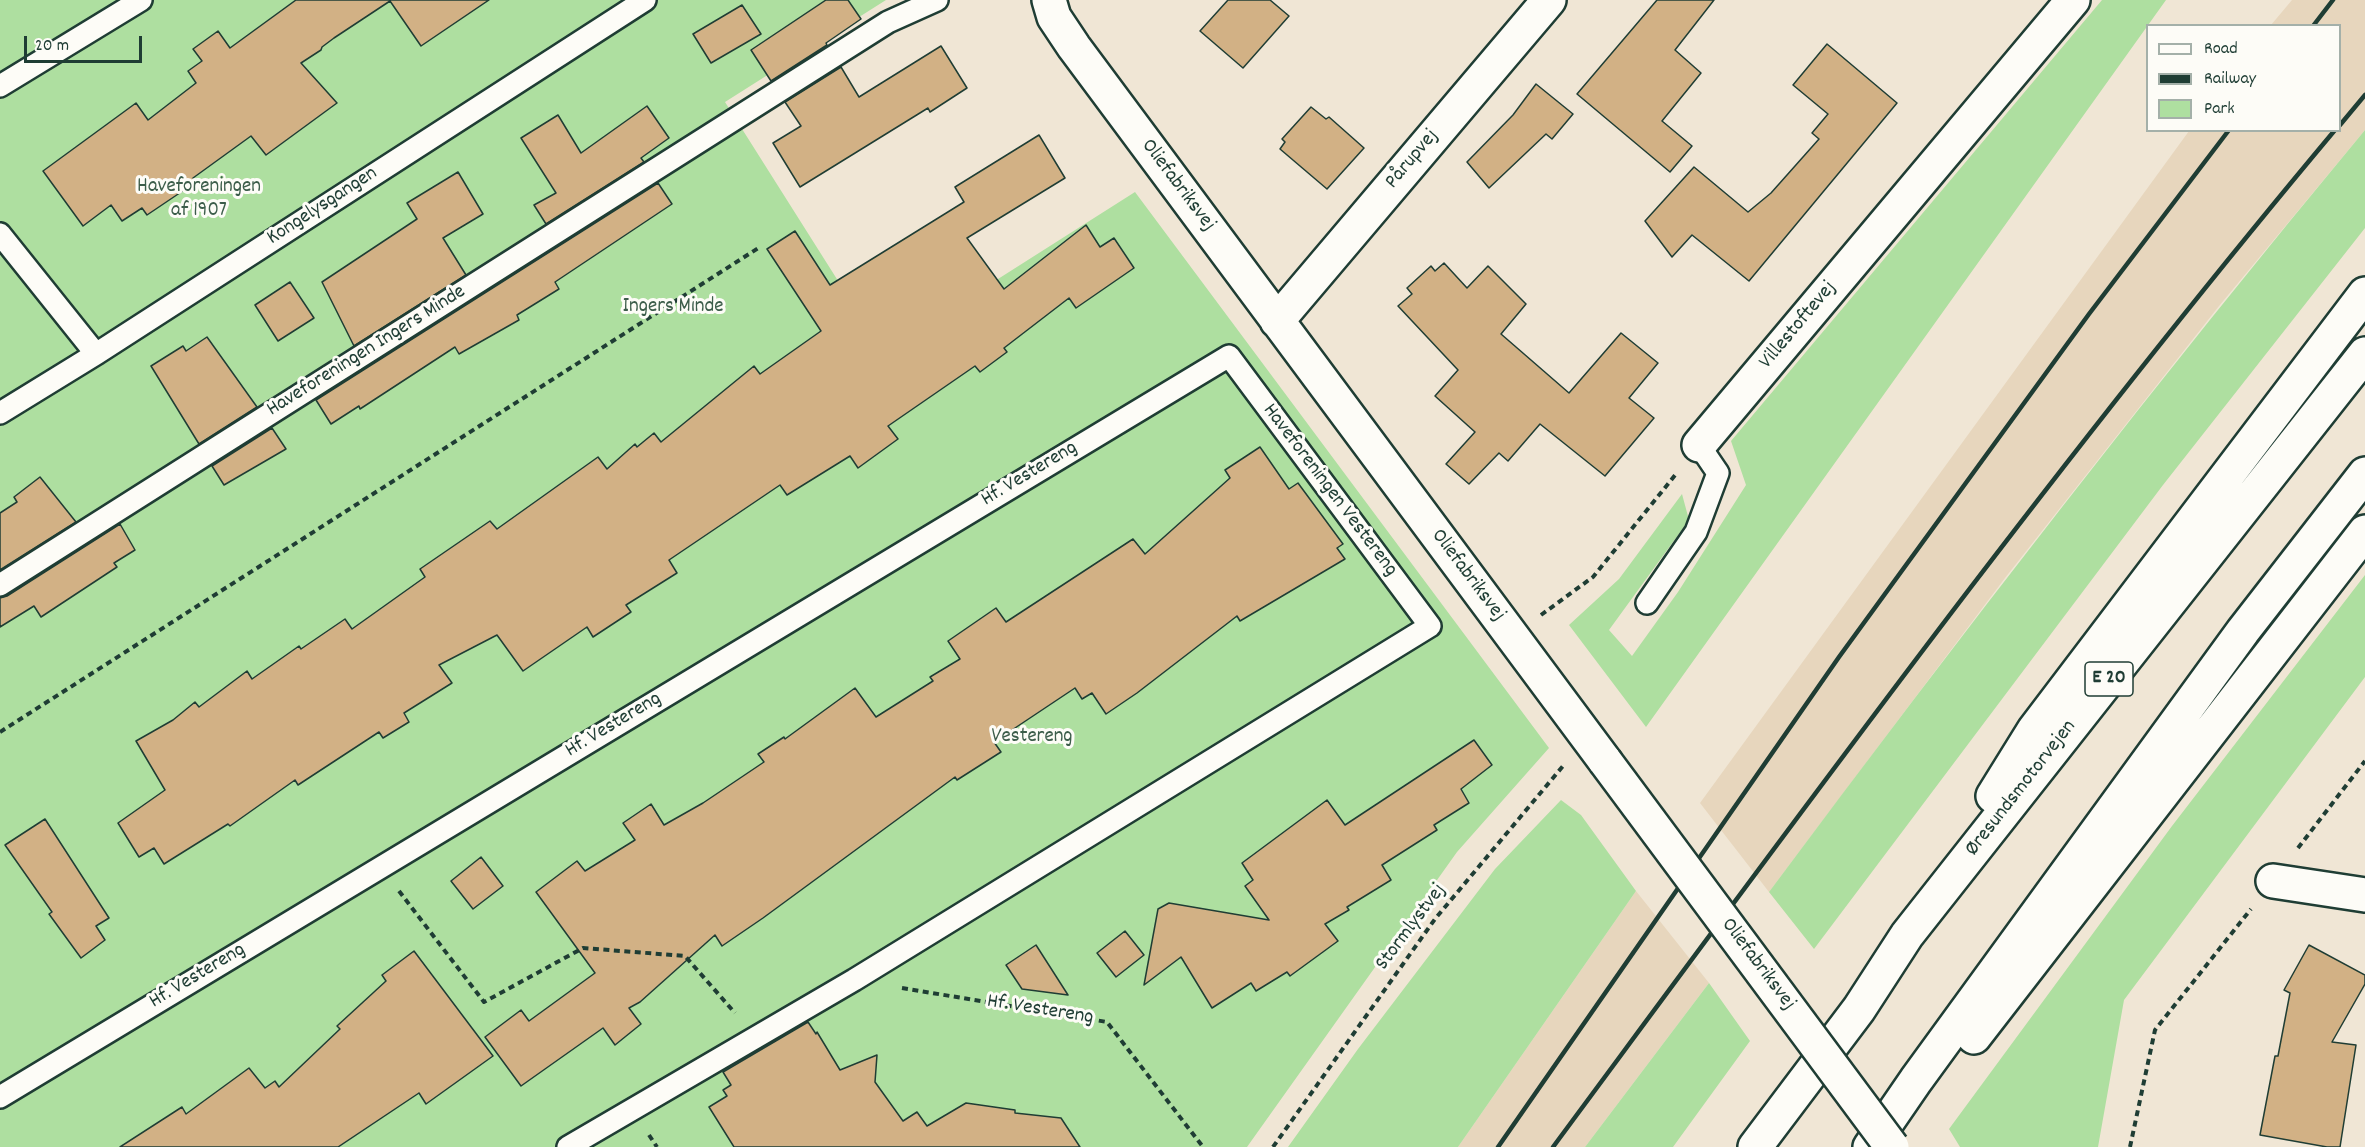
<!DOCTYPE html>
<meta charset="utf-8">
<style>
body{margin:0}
#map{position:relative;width:2365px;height:1147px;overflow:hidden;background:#f0e6d5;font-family:Dekko,sans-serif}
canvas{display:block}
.legend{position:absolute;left:2146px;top:24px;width:195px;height:108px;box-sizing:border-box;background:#fdfcf7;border:2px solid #a4b0a9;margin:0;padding:8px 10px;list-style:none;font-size:18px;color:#1f3d34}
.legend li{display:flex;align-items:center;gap:12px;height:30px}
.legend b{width:30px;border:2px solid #a4b0a9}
.scale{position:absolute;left:24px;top:36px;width:118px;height:27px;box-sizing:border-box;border:3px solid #1f3d34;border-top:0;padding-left:8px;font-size:18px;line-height:21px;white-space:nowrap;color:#1f3d34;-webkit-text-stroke:4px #fdfcf7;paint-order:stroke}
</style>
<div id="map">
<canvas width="2365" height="1147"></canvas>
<ul class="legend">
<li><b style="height:8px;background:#fdfcf7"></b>Road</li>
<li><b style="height:8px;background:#1f3d34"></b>Railway</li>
<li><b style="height:16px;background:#aedfa0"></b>Park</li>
</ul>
<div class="scale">20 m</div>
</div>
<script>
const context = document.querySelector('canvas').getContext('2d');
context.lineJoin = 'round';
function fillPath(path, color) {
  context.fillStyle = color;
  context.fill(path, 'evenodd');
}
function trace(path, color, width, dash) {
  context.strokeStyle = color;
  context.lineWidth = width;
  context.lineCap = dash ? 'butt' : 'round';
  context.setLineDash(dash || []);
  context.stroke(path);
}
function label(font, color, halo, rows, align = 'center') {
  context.font = font + ' Dekko,sans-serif';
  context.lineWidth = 6;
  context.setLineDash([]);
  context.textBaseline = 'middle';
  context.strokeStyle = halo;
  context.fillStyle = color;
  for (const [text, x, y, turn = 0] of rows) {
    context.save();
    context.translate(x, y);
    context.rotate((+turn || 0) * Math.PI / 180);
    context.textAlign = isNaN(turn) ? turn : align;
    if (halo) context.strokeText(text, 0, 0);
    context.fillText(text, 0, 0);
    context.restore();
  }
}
fillPath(new Path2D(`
 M 2292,0 L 2365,0 L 2365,130 L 2219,306 L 2005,578 L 1769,892 L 1700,803 L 2189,131 L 2340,130 L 2340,26 L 2271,25 Z
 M 1636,891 L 1709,983 L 1585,1147 L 1458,1147 Z`), '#e7d6bd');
fillPath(new Path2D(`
 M 0,0 L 886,0 L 725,102 L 883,352 L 1135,192 L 1549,748 L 1457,852 L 1247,1147 L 0,1147 Z
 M 2102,0 L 2166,0 L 1646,727 L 1569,625 L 1619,579 L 1682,494 L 1689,520 L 1609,630 L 1632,656 L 1678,592 L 1746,485 L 1731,441 Z
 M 2365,130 L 2365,228 L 2163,485 L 1814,949 L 1769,892 C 1962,633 2159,378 2365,130 Z
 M 2365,575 L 2365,677 L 2124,1000 L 2098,1147 L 1960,1147 L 1949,1129 L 2172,826 Z
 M 1561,800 L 1581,815 L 1636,891 L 1458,1147 L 1288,1147 L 1358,1049 L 1495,869 Z
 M 1709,983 L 1750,1041 L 1673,1147 L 1585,1147 Z`), '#aedfa0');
const building = new Path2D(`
 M 296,0 L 489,0 L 421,46 L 390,1 L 334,38 L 322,47 L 321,50 L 301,63 L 337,103 L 266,155 L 251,136 L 193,178 L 196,182 L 147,215 L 142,208 L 122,221 L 111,205 L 83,226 L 43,171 L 136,103 L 148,120 L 196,83 L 188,71 L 202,61 L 193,49 L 218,31 L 230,48 Z
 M 826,0 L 848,0 L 861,19 L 826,43 L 827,45 L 771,81 L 751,50 Z
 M 1228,0 L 1270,0 L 1289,16 L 1243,68 L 1200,31 Z
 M 1657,0 L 1714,0 L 1675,50 L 1701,73 L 1662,121 L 1692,146 L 1670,172 L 1577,94 Z
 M 742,5 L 761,34 L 711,63 L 693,34 Z
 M 1827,44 L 1897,103 L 1749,281 L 1692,235 L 1672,257 L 1645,221 L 1694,167 L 1748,212 L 1771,193 L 1819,139 L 1812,133 L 1828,114 L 1793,85 Z
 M 941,46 L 967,88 L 930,112 L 928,108 L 800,187 L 773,143 L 801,126 L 785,102 L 841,67 L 859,97 Z
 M 1536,84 L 1573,114 L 1552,139 L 1546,134 L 1489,188 L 1467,162 L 1513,115 Z
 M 647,106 L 669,138 L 641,158 L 644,162 L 546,224 L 534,205 L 556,193 L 521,138 L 558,115 L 581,153 Z
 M 1311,107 L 1326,119 L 1329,117 L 1364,148 L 1327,189 L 1280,149 L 1285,142 L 1282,139 Z
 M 1039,135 L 1065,178 L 967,238 L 1004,289 L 1086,225 L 1100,247 L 1114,238 L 1134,268 L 1076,308 L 1069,298 L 1004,348 L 1007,352 L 980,372 L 975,366 L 888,426 L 898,439 L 858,468 L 850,456 L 787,495 L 780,485 L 669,560 L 677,573 L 626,605 L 631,612 L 593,637 L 587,627 L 523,671 L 497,635 L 439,665 L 452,683 L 404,713 L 409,722 L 383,738 L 379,732 L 298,785 L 295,780 L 230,826 L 228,824 L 164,864 L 154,848 L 139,857 L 118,823 L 165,790 L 136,741 L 173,720 L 195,702 L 199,707 L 247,671 L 252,679 L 299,646 L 301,649 L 345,619 L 352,629 L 425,577 L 420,569 L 490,521 L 497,529 L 598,457 L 607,469 L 635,444 L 637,447 L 654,433 L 661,442 L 754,366 L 760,374 L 821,331 L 767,249 L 795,231 L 830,285 L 964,202 L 955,187 Z
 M 458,172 L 483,214 L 443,238 L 466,275 L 354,346 L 322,282 L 417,219 L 407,203 Z
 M 658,183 L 672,204 L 555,282 L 559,289 L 517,315 L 519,320 L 459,354 L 455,347 L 360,409 L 359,406 L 331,424 L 316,400 Z
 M 1444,263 L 1467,288 L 1488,266 L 1526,304 L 1501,334 L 1569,393 L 1621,333 L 1658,363 L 1629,398 L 1654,418 L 1605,476 L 1540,424 L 1508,461 L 1499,453 L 1469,484 L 1446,464 L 1475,432 L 1435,396 L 1458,370 L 1398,306 L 1412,294 L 1407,288 L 1431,266 L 1435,271 Z
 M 290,282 L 314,318 L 278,341 L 255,305 Z
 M 207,337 L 257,407 L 199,444 L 151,366 L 183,346 L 186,351 Z
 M 272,428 L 286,449 L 224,485 L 212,466 Z
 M 1260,447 L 1289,489 L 1298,483 L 1343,544 L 1337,548 L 1345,559 L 1240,621 L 1237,616 L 1137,693 L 1106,714 L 1092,693 L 1082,699 L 1075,688 L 994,742 L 1001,752 L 957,780 L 955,777 L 763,918 L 722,946 L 715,935 L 640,1002 L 629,1008 L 641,1024 L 615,1045 L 603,1028 L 521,1086 L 485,1037 L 521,1010 L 529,1021 L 595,973 L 536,892 L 577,861 L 585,871 L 635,840 L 623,823 L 651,804 L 664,825 L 703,803 L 764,762 L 758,754 L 784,737 L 785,739 L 855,688 L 876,717 L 933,681 L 930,677 L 960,659 L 948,641 L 996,608 L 1006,622 L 1133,539 L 1145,554 L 1230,478 L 1225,470 Z
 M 40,477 L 76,522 L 0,570 L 0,513 L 17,502 L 14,497 Z
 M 120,524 L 135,550 L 114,563 L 117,567 L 41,617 L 34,606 L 0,627 L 0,598 L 7,596 Z
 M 1474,740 L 1492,765 L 1461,789 L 1469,803 L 1434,825 L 1437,830 L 1382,865 L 1391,880 L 1347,907 L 1349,910 L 1325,924 L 1338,941 L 1290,976 L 1287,972 L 1256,991 L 1251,983 L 1212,1008 L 1181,957 L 1144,985 L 1158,909 L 1169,903 L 1269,920 L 1245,886 L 1253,880 L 1242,863 L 1327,800 L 1345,825 Z
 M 45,819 L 109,918 L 96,926 L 105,940 L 81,958 L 49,914 L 52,912 L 5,845 Z
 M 481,857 L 503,886 L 473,909 L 451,881 Z
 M 1125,931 L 1144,955 L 1116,977 L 1097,953 Z
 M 1036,945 L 1068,995 L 1022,989 L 1006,965 Z
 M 2309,945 L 2365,975 L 2365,984 L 2332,1042 L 2356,1045 L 2340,1147 L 2327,1147 L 2260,1135 L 2275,1056 L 2278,1056 L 2290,993 L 2284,990 Z
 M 414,951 L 493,1056 L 426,1104 L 419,1093 L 338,1147 L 120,1147 L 182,1107 L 186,1114 L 249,1068 L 265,1088 L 275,1081 L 279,1087 L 340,1029 L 337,1026 L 386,981 L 382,975 Z
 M 808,1022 L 816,1034 L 817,1032 L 840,1070 L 877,1055 L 875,1082 L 903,1121 L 917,1112 L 927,1126 L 966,1103 L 1015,1110 L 1015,1113 L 1061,1118 L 1080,1147 L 734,1147 L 709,1107 L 727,1096 L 723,1090 L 731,1085 L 723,1072 Z`);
fillPath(building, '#d2b185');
trace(building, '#1f3d34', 1.5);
const service = new Path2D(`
 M 0,86 L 141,0
 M 0,234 L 96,354
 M 0,413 L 96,354 L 645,0
 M 0,585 L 888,22 L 937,0
 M 1647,603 L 1696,532 L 1718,473 L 1699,445
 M 0,1097 L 1229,356 L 1430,626 L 854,980 L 568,1147`);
const minor = new Path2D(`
 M 1049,0 L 1054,17 L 1074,47 L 1605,761
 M 1277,321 L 1549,0
 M 1699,445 L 2073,0
 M 2273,881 L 2365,895`);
const motorway = new Path2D(`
 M 1993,796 L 2034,730 L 2365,294
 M 1974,1037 L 2365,532
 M 1755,1147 L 1859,1009 L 1907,935 L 2365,354
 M 1870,1147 L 1916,1080 L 2243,631 L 2365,474`);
trace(service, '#1f3d34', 26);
trace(minor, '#1f3d34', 38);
trace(motorway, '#1f3d34', 38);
trace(new Path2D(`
 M 1541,615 L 1593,577 L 1676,474
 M 0,732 L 760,247
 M 2298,848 L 2365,761
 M 399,891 L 484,1002 L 583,948 L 685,956 L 735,1013
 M 902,988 L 1107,1022 L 1203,1147
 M 649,1135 L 657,1147
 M 1273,1147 L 1435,919 L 1563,766
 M 2130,1147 L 2155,1030 L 2251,909`), '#1f3d34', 4, [6, 4.5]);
trace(service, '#fdfcf7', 21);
trace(minor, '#fdfcf7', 33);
trace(motorway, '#fdfcf7', 33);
trace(new Path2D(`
 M 2313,26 L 2333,0
 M 2340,125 L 2365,95
 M 1498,1147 L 1839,657 L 2089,314 L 2229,130
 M 1553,1147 C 1807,804 2060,458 2335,130`), '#1f3d34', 4.5);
const minorBridge = new Path2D(`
 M 1605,761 L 1892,1147`);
trace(minorBridge, '#1f3d34', 38, []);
trace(minorBridge, '#fdfcf7', 33);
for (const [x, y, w] of [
 [2109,679,48]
]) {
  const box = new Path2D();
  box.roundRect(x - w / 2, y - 17, w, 34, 4.5);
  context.fillStyle = '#fdfcf7';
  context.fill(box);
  trace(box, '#1f3d34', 1.5);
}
label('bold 20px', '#1f3d34', null, [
 ["E 20",2109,679]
]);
label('21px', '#1f3d34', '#fdfcf7', [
 ["Pårupvej",1413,160,-50],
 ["Oliefabriksvej",1177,186,53],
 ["Kongelysgangen",323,207,-33],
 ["Villestoftevej",1799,326,-50],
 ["Haveforeningen Ingers Minde",367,352,-32],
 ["Hf. Vestereng",1030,475,-31],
 ["Haveforeningen Vestereng",1329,491,53],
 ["Oliefabriksvej",1467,576,53],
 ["Hf. Vestereng",614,726,-31],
 ["Øresundsmotorvejen",2022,789,-52],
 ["Stormlystvej",1412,928,-53],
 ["Oliefabriksvej",1757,965,53],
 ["Hf. Vestereng",198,977,-31],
 ["Hf. Vestereng",1040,1011,9]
]);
label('21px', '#3c5d4a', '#fdfcf7', [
 ["Haveforeningen",199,188],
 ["af 1907",199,212],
 ["Ingers Minde",673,308],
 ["Vestereng",1032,738]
]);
</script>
